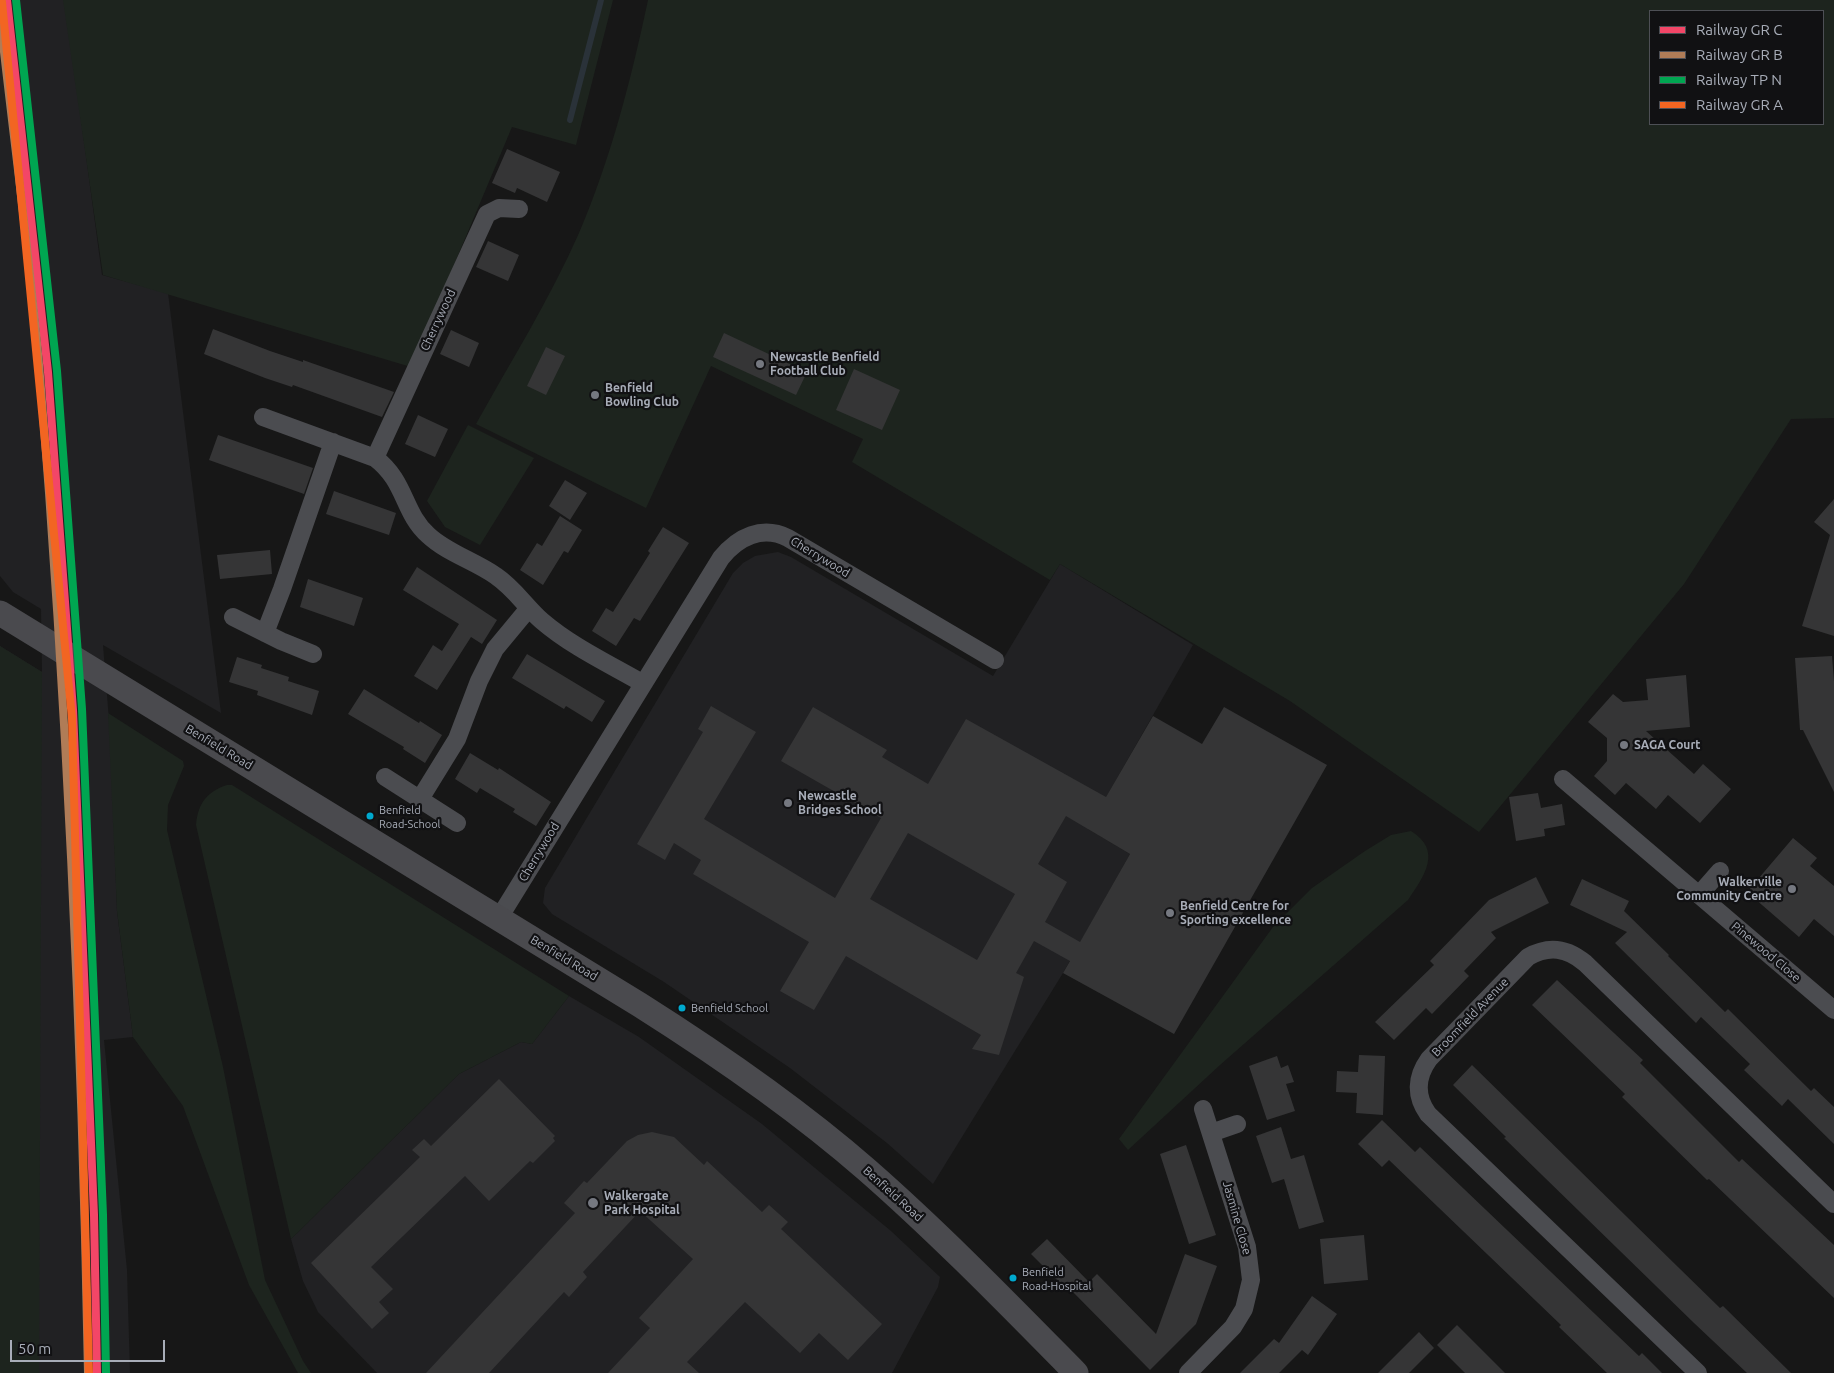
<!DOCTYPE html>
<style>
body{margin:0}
#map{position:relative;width:1834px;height:1373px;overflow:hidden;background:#171717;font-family:Ubuntu,sans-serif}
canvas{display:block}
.legend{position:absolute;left:1649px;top:10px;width:175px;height:115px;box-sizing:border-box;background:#111113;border:1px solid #4d4f55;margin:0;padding:6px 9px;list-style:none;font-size:15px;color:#a8adb8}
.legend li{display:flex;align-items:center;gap:10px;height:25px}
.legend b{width:25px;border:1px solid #4d4f55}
.scale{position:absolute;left:10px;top:1340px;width:155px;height:22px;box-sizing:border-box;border:2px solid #a8adb8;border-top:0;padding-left:6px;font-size:15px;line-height:18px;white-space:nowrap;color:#a8adb8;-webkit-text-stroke:4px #111113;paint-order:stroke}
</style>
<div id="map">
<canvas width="1834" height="1373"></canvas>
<ul class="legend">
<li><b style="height:6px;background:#f34667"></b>Railway GR C</li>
<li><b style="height:6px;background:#b07c57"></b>Railway GR B</li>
<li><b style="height:6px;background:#00a651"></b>Railway TP N</li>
<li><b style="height:6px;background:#f26522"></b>Railway GR A</li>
</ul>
<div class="scale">50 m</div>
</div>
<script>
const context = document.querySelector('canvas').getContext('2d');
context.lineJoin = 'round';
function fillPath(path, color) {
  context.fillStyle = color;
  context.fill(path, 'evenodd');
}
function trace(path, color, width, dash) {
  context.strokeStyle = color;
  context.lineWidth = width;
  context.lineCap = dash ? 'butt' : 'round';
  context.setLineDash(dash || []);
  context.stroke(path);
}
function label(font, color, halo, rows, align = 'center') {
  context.font = font + ' Ubuntu,sans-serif';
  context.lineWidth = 4.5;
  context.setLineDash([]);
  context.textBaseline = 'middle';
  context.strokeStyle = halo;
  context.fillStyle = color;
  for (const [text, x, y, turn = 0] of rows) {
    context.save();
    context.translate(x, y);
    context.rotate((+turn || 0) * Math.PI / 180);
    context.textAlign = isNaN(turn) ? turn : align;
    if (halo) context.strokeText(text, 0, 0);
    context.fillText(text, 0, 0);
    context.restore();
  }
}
fillPath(new Path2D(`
 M 0,0 L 65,0 L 102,275 L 168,293 L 221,713 L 103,645 L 111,745 L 117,911 L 133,1037 L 104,1040 L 127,1270 L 130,1373 L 0,1373 L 0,646 L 42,672 L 41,609 L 13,592 L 0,576 Z
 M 778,552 L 791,557 L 993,676 L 1060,564 L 1193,645 L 1088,829 L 1130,854 L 1063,973 L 933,1184 L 887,1143 L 790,1068 L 664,982 L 552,914 L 543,903 L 545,888 L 733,573 L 743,563 L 755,556 Z
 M 569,996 L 639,1037 L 762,1124 L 891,1231 L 940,1277 L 938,1287 L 892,1373 L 377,1373 L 318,1312 L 303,1281 L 291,1239 L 459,1074 L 521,1042 L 532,1044 Z`), '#212123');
fillPath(new Path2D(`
 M 63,0 L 613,0 L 576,145 L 512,127 L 411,367 L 103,275 Z
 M 648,0 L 1834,0 L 1834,418 L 1791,419 L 1684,584 L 1479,832 L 1290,701 L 1060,564 L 1050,580 L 852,462 L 863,439 L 711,366 L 646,508 L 476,424 C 511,361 550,299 579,233 C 611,158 631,80 648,0 ZM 1650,11 L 1823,11 L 1823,124 L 1650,124 Z
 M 468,425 L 534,458 L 480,545 L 445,527 L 427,501 Z
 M 0,646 L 42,672 L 39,1373 L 0,1373 Z
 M 108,713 L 183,761 L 184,766 L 168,805 L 167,830 L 223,1067 L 265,1280 L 303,1361 L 311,1373 L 298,1373 L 249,1285 L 183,1106 L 133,1037 L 117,911 Z
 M 227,785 L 232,785 L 569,996 L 532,1044 L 521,1042 L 459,1074 L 291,1239 L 196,825 C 198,804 206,792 227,785 Z
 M 1411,831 C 1443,851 1424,876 1408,900 L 1220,1065 L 1128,1150 L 1119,1139 L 1273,927 L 1312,888 L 1365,851 L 1391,835 Z`), '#1d241e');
trace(new Path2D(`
 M 570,120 L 601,0`), '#2a3239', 6);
fillPath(new Path2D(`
 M 507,149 L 560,172 L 547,202 L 517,188 L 515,193 L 492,183 Z
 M 488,241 L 519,255 L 508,281 L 476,267 Z
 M 213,329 L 270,351 L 303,362 L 303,360 L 394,392 L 382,417 L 293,385 L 292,387 L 265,378 L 204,354 Z
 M 451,330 L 479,343 L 469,367 L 440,354 Z
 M 724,333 L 807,372 L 796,395 L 713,357 Z
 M 546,347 L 565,356 L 546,395 L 527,386 Z
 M 854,369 L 900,390 L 882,430 L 836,410 Z
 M 418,415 L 448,429 L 435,457 L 405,444 Z
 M 218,435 L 313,468 L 304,494 L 209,460 Z
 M 565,480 L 587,493 L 570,520 L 549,506 Z
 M 334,491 L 396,513 L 389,535 L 326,514 Z
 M 1834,499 L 1834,636 L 1802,626 L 1830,535 L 1814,522 Z
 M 560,516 L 582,530 L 568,553 L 564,551 L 543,585 L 520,570 L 537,543 L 542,546 Z
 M 663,527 L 689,543 L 640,621 L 634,618 L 616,646 L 592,631 L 606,608 L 613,612 L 650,553 L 648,551 Z
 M 270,550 L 272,574 L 220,579 L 217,555 Z
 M 417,567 L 497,620 L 482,644 L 471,637 L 437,690 L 414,676 L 433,645 L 442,651 L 459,624 L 403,590 Z
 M 308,579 L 363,598 L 354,626 L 300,607 Z
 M 527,654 L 605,701 L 592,722 L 566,706 L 564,709 L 512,678 Z
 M 1832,656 L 1834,681 L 1834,792 L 1803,730 L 1800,730 L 1795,658 Z
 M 237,657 L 262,665 L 261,668 L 289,677 L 288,681 L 319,691 L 312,715 L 257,695 L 258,691 L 229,682 Z
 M 1686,675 L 1690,727 L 1646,731 L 1694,774 L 1703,764 L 1731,789 L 1700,823 L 1668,795 L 1656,809 L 1626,783 L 1615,795 L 1594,776 L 1607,761 L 1607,738 L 1588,722 L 1613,694 L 1623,702 L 1648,700 L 1646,679 Z
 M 364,689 L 419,723 L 420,721 L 442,735 L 425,763 L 403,749 L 404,747 L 348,714 Z
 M 711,706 L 756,732 L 704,819 L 835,898 L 881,818 L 781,761 L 813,707 L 887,750 L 882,757 L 928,784 L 966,719 L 1106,797 L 1153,716 L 1202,744 L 1224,707 L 1327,765 L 1174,1034 L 1063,973 L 1070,961 L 1034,941 L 1016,973 L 1024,977 L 999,1055 L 972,1049 L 981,1035 L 846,956 L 814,1010 L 780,991 L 809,942 L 693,874 L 701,860 L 674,843 L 665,860 L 637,844 L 703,732 L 698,729 ZM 1066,816 L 1130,854 L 1080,942 L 1045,922 L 1067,882 L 1038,864 ZM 908,833 L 1015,894 L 977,960 L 870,899 Z
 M 470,753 L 498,770 L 499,768 L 551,802 L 536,826 L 513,812 L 515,809 L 480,788 L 477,793 L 455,779 Z
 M 1538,793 L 1541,808 L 1562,804 L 1565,825 L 1544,829 L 1545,836 L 1516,841 L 1509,797 Z
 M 1793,838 L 1817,858 L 1810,866 L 1834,886 L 1834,936 L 1814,919 L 1799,937 L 1747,892 Z
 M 1536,877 L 1549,903 L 1491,932 L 1496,938 L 1464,971 L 1469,976 L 1432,1014 L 1426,1008 L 1394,1040 L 1375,1022 L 1434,965 L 1430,961 L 1489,900 Z
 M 1582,879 L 1629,901 L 1624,911 L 1669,955 L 1668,956 L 1725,1012 L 1728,1009 L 1811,1091 L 1814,1088 L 1834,1107 L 1834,1144 L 1788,1099 L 1782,1106 L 1744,1070 L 1750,1064 L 1701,1017 L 1696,1023 L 1615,943 L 1627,932 L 1570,905 Z
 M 1557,980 L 1643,1060 L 1640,1063 L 1739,1162 L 1742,1159 L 1834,1245 L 1834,1298 L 1709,1179 L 1707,1180 L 1622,1097 L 1625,1094 L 1532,1005 Z
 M 1359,1055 L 1385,1056 L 1383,1115 L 1356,1113 L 1357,1093 L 1336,1092 L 1337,1071 L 1358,1072 Z
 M 1277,1056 L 1281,1068 L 1288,1065 L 1294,1082 L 1286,1084 L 1295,1111 L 1267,1120 L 1249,1066 Z
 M 1472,1065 L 1678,1267 L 1720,1308 L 1723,1306 L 1791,1373 L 1747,1373 L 1694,1323 L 1504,1138 L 1506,1137 L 1453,1085 Z
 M 499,1079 L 555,1136 L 553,1138 L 555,1141 L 533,1163 L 530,1161 L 489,1201 L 465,1176 L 371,1267 L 393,1289 L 379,1302 L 389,1313 L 372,1329 L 311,1263 L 420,1157 L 412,1150 L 424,1139 L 431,1146 Z
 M 1382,1120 L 1415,1152 L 1420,1147 L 1639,1356 L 1642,1353 L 1662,1373 L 1607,1373 L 1559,1327 L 1561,1325 L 1389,1160 L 1382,1167 L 1358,1144 Z
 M 1281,1127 L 1291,1159 L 1304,1155 L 1324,1222 L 1299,1229 L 1284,1179 L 1272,1183 L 1256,1136 Z
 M 652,1132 L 674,1137 L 704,1165 L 707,1161 L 762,1212 L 769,1205 L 788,1222 L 781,1229 L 882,1324 L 848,1360 L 819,1333 L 800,1353 L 745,1302 L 687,1362 L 699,1373 L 608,1373 L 650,1328 L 639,1318 L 693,1259 L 640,1211 L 583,1272 L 587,1277 L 569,1297 L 564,1292 L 489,1373 L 426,1373 L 575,1213 L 564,1203 L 584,1181 L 587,1183 L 627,1141 L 638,1135 Z
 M 1186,1145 L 1216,1235 L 1189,1244 L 1160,1154 Z
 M 1364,1235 L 1368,1280 L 1324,1284 L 1320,1239 Z
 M 1047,1239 L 1089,1282 L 1097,1274 L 1156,1334 L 1185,1254 L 1217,1266 L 1196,1324 L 1150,1370 L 1069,1288 L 1067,1290 L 1031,1254 Z
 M 1312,1296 L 1337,1314 L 1308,1355 L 1302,1350 L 1279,1373 L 1240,1373 L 1274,1339 L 1279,1343 Z
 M 1457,1325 L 1505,1373 L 1465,1373 L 1437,1345 Z
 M 1419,1332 L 1434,1348 L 1409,1373 L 1378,1373 Z`), '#353536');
trace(new Path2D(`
 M 263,417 L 375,458 C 406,481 403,513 428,535 C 447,553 475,561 496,576 C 514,588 526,607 542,621 C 571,646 609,664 642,683
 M 375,458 L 487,214 L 499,208 L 519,209
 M 233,617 L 281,641 L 313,654
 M 265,633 L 282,589 L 333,442
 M 385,777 L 457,823
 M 1563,779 L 1834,1010
 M 420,799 L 457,739 L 479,681 L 495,649 L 529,608
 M 1699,895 L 1720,871
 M 499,918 L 721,558 C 738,537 762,525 788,538 L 995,660
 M 1211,1133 L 1237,1124
 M 1188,1373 L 1233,1327 L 1244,1309 L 1251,1280 L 1247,1247 L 1203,1109
 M 1698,1373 L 1428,1114 C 1415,1096 1416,1077 1429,1059 L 1528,957 C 1549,945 1567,948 1585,963 L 1834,1204`), '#4b4c50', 18);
trace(new Path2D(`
 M 0,613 L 640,1005 C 719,1055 796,1108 867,1170 C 940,1234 1008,1304 1076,1373`), '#4a4a4e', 25);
trace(new Path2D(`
 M 7,0 L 48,372 L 73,710 L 94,1215 L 97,1373`), '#f34667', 8);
trace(new Path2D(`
 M 0,16 C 13,136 30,256 40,376 C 67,708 82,1041 88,1373`), '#b07c57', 8);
trace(new Path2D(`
 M 16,0 L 57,371 L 82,709 L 103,1215 L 106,1373`), '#00a651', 8);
trace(new Path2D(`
 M 2,2 L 72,718 L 89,1373`), '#f26522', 8);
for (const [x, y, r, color] of [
 [760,364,5,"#757880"],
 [595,395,5,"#757880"],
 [1624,745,5,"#757880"],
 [788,803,5,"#757880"],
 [370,816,4.5,"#00a9ce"],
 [1792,889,5,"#757880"],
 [1170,913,5,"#757880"],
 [682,1008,4.5,"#00a9ce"],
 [593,1203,6,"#757880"],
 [1013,1278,4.5,"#00a9ce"]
]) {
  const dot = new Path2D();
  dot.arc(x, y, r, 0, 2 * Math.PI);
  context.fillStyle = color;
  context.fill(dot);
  trace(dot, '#111113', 2);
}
label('11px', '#a8adb8', '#111113', [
 ["Benfield",379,810],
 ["Road-School",379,824],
 ["Benfield School",691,1008],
 ["Benfield",1022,1272],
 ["Road-Hospital",1022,1286]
], 'left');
label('12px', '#a8adb8', '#111113', [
 ["Cherrywood",438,320,-65],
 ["Cherrywood",820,557,31],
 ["Benfield Road",219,747,31],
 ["Cherrywood",539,852,-59],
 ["Pinewood Close",1766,952,40],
 ["Benfield Road",564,958,31],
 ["Broomfield Avenue",1470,1017,-46],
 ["Benfield Road",893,1194,42],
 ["Jasmine Close",1237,1218,74]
]);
label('bold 12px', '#a8adb8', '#111113', [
 ["Newcastle Benfield",770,357],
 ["Football Club",770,371],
 ["Benfield",605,388],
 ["Bowling Club",605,402],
 ["SAGA Court",1634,745],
 ["Newcastle",798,796],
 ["Bridges School",798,810],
 ["Walkerville",1782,882,"right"],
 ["Community Centre",1782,896,"right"],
 ["Benfield Centre for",1180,906],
 ["Sporting excellence",1180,920],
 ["Walkergate",604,1196],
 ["Park Hospital",604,1210]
], 'left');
</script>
